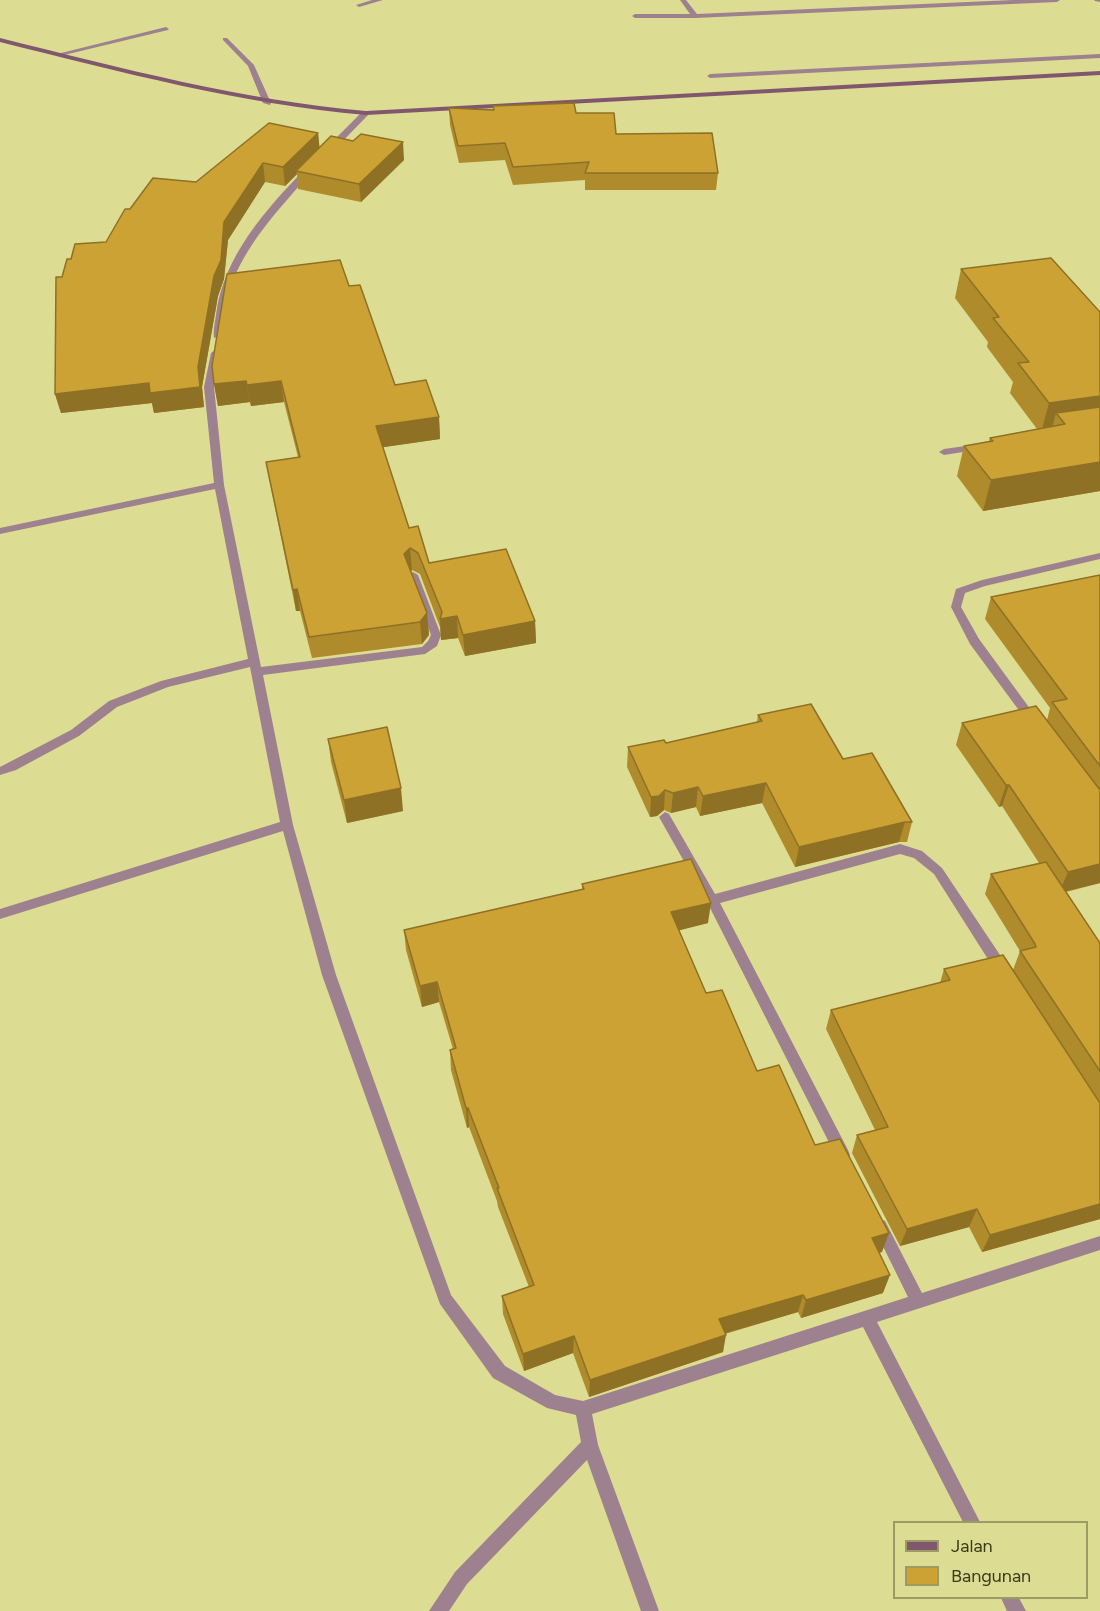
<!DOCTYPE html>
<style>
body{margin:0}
#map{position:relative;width:1100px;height:1611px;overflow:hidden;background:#dddc93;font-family:Figtree,sans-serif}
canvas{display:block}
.legend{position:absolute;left:893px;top:1521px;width:195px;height:78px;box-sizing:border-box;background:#dddc93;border:2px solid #9c9b63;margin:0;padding:8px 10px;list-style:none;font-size:18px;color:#3b3a1c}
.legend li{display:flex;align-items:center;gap:12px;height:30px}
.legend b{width:30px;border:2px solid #9c9b63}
</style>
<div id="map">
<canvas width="1100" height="1611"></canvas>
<ul class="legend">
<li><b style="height:8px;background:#81576d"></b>Jalan</li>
<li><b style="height:16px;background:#cba233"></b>Bangunan</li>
</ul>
</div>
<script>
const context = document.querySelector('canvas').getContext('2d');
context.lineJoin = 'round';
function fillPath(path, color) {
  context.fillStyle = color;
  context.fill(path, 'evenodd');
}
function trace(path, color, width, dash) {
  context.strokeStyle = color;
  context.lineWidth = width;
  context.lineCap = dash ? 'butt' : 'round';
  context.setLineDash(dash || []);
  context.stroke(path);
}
fillPath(new Path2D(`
 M 372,0 L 383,0 L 359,7 L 356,5 Z
 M 680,0 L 686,0 L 697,14 L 1013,0 L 1060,0 L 1057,2 L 695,18 L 635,18 L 632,16 L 635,14 L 690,14 Z
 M 1094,0 L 1100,0 L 1100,2 L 1095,1 Z
 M 166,27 L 169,29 L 168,30 L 60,56 L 57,54 Z
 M 223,38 L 227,38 L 254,65 L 271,103 L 270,105 L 263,103 L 248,66 L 223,40 Z
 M 1100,54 L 1100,58 L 710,78 L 707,76 L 710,74 Z
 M 363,111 L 370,113 L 334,150 L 328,150 L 328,146 Z
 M 305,169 L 312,171 C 279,210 244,244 228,294 C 224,308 224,322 221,336 L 214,338 C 213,331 215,322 216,315 C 223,257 266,209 305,169 Z
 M 215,350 L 219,353 L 214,387 L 224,485 L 261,667 L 422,647 L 428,641 L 431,635 L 408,575 L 413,572 L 418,575 L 441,635 L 437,646 L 425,654 L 263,675 L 293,825 L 336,975 L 451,1295 L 505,1366 L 555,1395 L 583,1401 L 908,1297 L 873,1226 L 875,1221 L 880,1219 L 885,1221 L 922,1293 L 1100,1236 L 1100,1250 L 877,1322 L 980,1522 L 963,1522 L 863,1327 L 592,1414 L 598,1445 L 659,1611 L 641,1611 L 587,1460 L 467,1584 L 449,1611 L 429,1611 L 455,1572 L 581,1442 L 576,1415 L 547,1408 L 493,1378 L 440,1304 L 322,975 L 283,831 L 0,919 L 0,909 L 280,822 L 250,667 L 168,687 L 117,707 L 79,736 L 16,770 L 0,775 L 0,767 L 71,730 L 109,701 L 161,681 L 248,659 L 215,489 L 0,534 L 0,528 L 214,483 L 204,387 L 211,353 Z
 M 979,444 L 984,447 L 982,449 L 944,455 L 939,452 L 944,449 Z
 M 1100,553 L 1100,559 L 985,586 L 965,593 L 961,607 L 979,639 L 1039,721 L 1037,724 L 1029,724 L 970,644 L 951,607 L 956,589 L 982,580 Z
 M 665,812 L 669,814 L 715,894 L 900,844 L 922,851 L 942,868 L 1008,967 L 1010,971 L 1008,975 L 1003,976 L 998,975 L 934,874 L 914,858 L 900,854 L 720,903 L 848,1150 L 850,1155 L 848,1160 L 843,1161 L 838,1160 L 707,902 L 659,817 Z
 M 1001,1598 L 1019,1598 L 1026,1611 L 1007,1611 Z`), '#9e818f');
fillPath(new Path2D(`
 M 0,38 C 121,68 241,100 366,111 L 1100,71 L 1100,75 L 366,115 C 241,104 121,72 0,42 Z`), '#81576d');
fillPath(new Path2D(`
 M 449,108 L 576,113 L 616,134 L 718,173 L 716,190 L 585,190 L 585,180 L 513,185 L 505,160 L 459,163 L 450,125 Z
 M 318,133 L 319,148 L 404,160 L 361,202 L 298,189 L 297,174 L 285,186 L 265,182 L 228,240 L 224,279 L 218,296 L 202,387 L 204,407 L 154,413 L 152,403 L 61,413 L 55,394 L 62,277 L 71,259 L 106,242 L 130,209 Z
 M 1051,258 L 1100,491 L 983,511 L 957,476 L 964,446 L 989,441 L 990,438 L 1037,429 L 1010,393 L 1013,382 L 987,347 L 988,342 L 955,298 L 961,269 Z
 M 349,286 L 395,385 L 439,417 L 440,439 L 383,447 L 409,528 L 429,563 L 535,621 L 536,643 L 465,656 L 458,638 L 441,640 L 440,627 L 420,574 L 412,570 L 411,571 L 427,613 L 429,635 L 422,644 L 312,658 L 300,611 L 296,611 L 270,483 L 266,462 L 298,457 L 284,402 L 251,406 L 250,402 L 218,406 L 214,384 Z
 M 1100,575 L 1100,883 L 1066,892 L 1100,943 L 1100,1219 L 982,1252 L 969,1227 L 900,1246 L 852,1153 L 857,1135 L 875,1130 L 826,1029 L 831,1010 L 940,983 L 944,969 L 1013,970 L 1020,951 L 985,894 L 991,874 L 1039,863 L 1002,806 L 999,807 L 956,745 L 962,723 L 1047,720 L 1050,708 L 985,619 L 991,597 Z
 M 758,715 L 843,759 L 912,822 L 907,842 L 899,842 L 795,867 L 762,803 L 700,816 L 696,807 L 671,813 L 664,810 L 657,816 L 650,817 L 627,767 L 628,747 L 666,743 L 757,722 Z
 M 328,739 L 403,811 L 347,823 L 331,762 Z
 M 582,884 L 708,923 L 679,930 L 706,993 L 757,1071 L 815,1145 L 882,1252 L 879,1253 L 883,1293 L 801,1318 L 798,1312 L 725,1334 L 723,1352 L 589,1397 L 573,1353 L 524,1371 L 503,1314 L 502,1296 L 529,1287 L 498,1207 L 497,1201 L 469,1127 L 467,1128 L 451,1070 L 450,1050 L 453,1049 L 439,1002 L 422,1007 L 406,950 L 404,930 L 582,889 Z`), '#af8b2c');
fillPath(new Path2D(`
 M 318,133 L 320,151 L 296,171 L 297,174 L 285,186 L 283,167 Z
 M 403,142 L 404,160 L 361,202 L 359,184 Z
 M 263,163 L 265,182 L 228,240 L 224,279 L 218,296 L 202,387 L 204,407 L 154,413 L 152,403 L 61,413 L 55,394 L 198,367 L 224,222 Z
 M 246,381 L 250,402 L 218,406 L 214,384 Z
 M 281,381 L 284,402 L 251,406 L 247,385 Z
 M 1100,396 L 1100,424 L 1065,424 L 1056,413 L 1051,432 L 1041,433 L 1049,403 Z
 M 439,417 L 440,439 L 378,448 L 376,426 Z
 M 1100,462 L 1100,491 L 983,511 L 991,480 Z
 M 410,548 L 412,570 L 406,576 L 404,554 Z
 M 297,589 L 300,611 L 296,611 L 293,590 Z
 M 427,613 L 429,635 L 422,644 L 420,622 Z
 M 457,616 L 458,638 L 441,640 L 440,619 Z
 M 535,621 L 536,643 L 465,656 L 463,635 Z
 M 766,783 L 762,803 L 700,816 L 703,796 Z
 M 1006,785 L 1009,785 L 1002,806 L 999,807 Z
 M 698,787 L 696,807 L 671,813 L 673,793 Z
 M 401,788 L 403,811 L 347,823 L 344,800 Z
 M 665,790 L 664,810 L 657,816 L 650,817 L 651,797 Z
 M 905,822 L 899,842 L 795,867 L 799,847 Z
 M 1100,864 L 1100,883 L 1059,893 L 1068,872 Z
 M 711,903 L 708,923 L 669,933 L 671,912 Z
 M 437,982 L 439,1002 L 422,1007 L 420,986 Z
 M 466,1108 L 468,1108 L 469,1127 L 467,1128 Z
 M 1100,1204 L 1100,1219 L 982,1252 L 990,1235 Z
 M 977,1209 L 969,1227 L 900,1246 L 907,1229 Z
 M 889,1233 L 882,1252 L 866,1256 L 872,1238 Z
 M 890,1275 L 883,1293 L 801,1318 L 806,1300 Z
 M 803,1295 L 798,1312 L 716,1336 L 719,1319 Z
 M 726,1335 L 723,1352 L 589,1397 L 590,1380 Z
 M 574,1336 L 573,1353 L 524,1371 L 523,1354 Z`), '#8e7124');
const building = new Path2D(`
 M 574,103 L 576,113 L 614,113 L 616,134 L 712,133 L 718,173 L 585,173 L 589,162 L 513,167 L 505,143 L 458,146 L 449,108 L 494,110 L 493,106 Z
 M 269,123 L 318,133 L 283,167 L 263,163 L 224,222 L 221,260 L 214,276 L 198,367 L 200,387 L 150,393 L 149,383 L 55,394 L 56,277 L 62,277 L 67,259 L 71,259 L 75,244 L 106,242 L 125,209 L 130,209 L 153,178 L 196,182 Z
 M 361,134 L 403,142 L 359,184 L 296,171 L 331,136 L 353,141 Z
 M 1051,258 L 1100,312 L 1100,396 L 1049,403 L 1018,363 L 1029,362 L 993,318 L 999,317 L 961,269 Z
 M 340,260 L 349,286 L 360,285 L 395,385 L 426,380 L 439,417 L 376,426 L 409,528 L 418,526 L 429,563 L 506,549 L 535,621 L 463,635 L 457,616 L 440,619 L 442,612 L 418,553 L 410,548 L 404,554 L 427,613 L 420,622 L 309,637 L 297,589 L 293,590 L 266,462 L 300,457 L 281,381 L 247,385 L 246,381 L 214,384 L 212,366 L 227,274 Z
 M 1100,407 L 1100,462 L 991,480 L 964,446 L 993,441 L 990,438 L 1065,424 L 1056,413 Z
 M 1100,575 L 1100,766 L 1052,702 L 1067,699 L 991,597 Z
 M 811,704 L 843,759 L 872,753 L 912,822 L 905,822 L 799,847 L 766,783 L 703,796 L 698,787 L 673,793 L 665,790 L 659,796 L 651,797 L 628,747 L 664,740 L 666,743 L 762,721 L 758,715 Z
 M 1036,706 L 1100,790 L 1100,864 L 1068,872 L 1009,785 L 1006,785 L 962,723 Z
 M 387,727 L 401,788 L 344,800 L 328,739 Z
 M 691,859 L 711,903 L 671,912 L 706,993 L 722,990 L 757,1071 L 779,1065 L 815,1145 L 840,1139 L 889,1233 L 872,1238 L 890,1275 L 806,1300 L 803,1295 L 719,1319 L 726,1335 L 590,1380 L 574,1336 L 523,1354 L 502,1296 L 534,1285 L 497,1188 L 499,1188 L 468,1108 L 466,1108 L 450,1050 L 456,1048 L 437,982 L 420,986 L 404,930 L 584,889 L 582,884 Z
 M 1046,862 L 1100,943 L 1100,1071 L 1020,951 L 1036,947 L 1035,944 L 991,874 Z
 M 1003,955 L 1100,1103 L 1100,1204 L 990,1235 L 977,1209 L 907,1229 L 857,1135 L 888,1127 L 831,1010 L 950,980 L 944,969 Z`);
fillPath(building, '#cba233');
trace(building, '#8e7124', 1.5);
</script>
